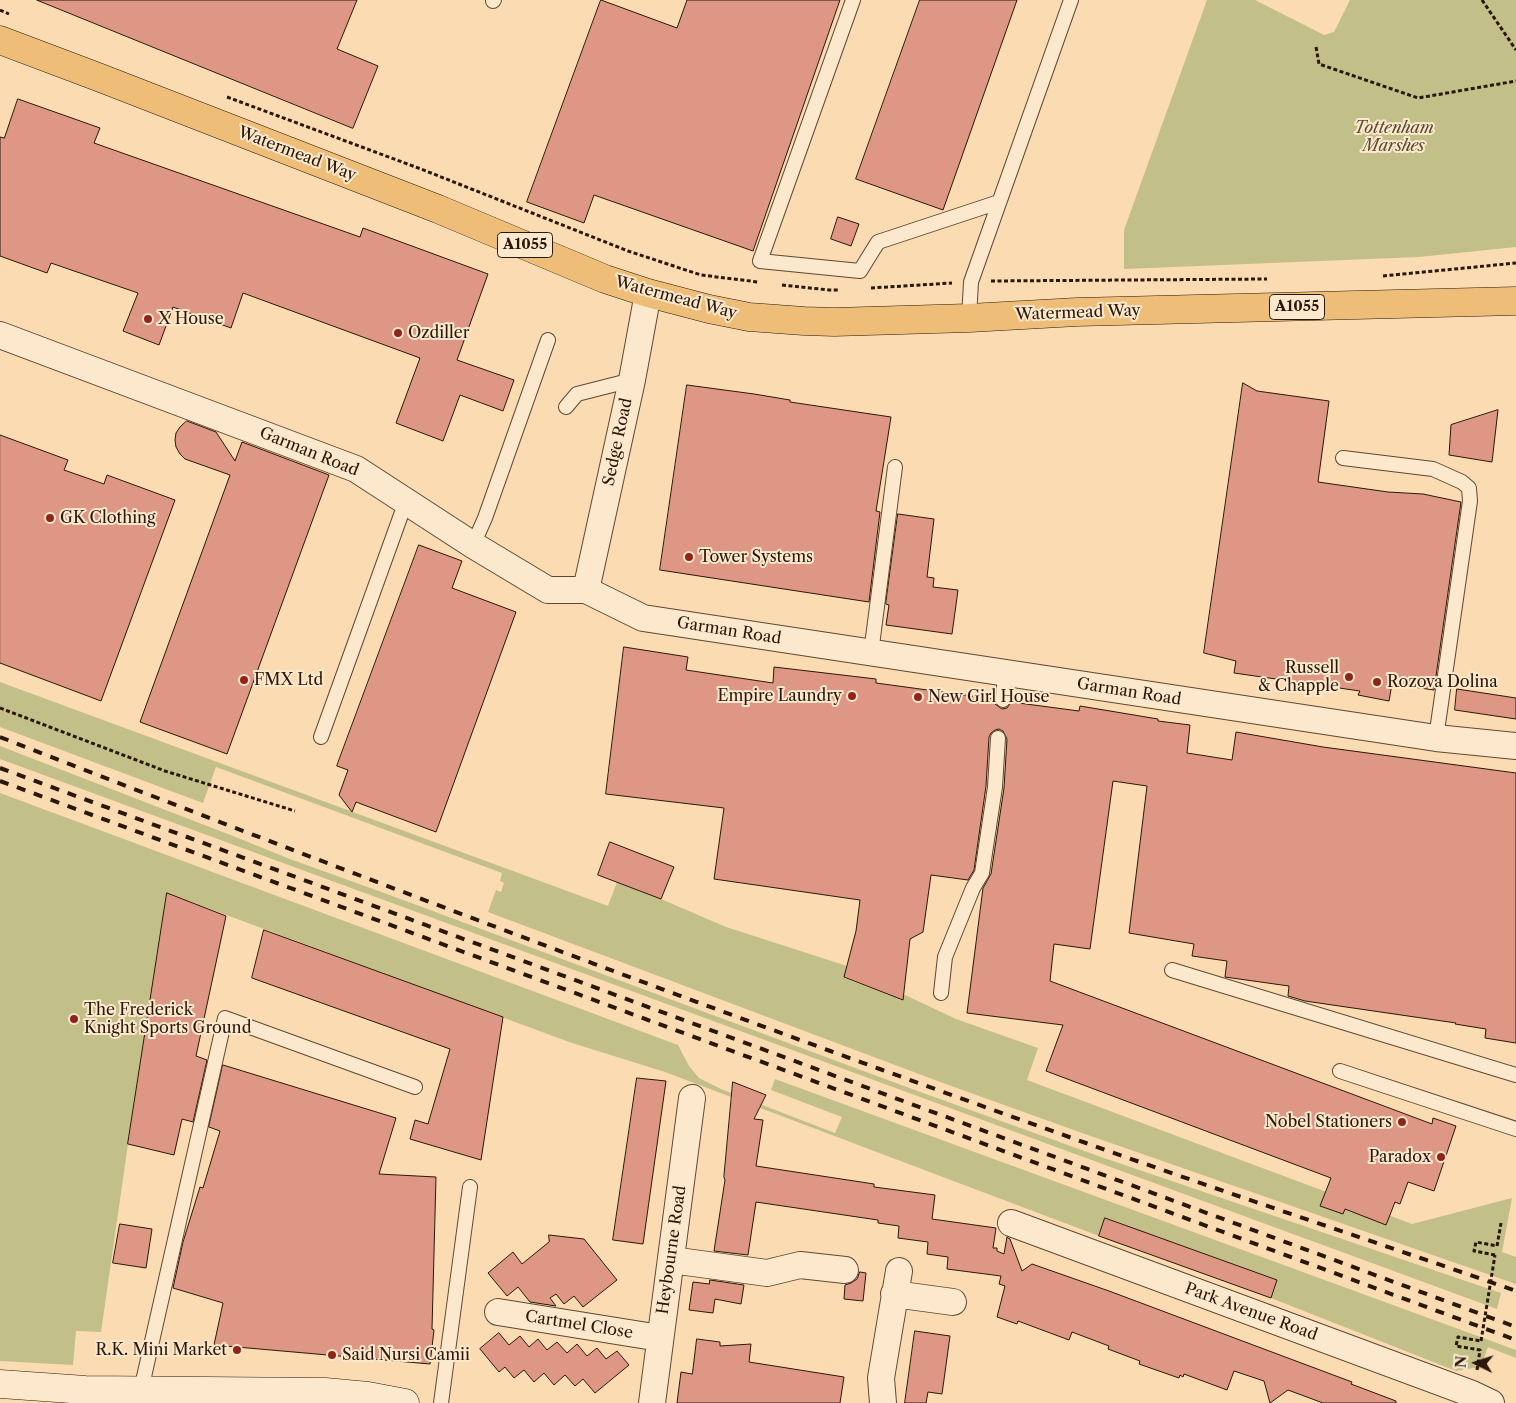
<!DOCTYPE html>
<style>
body{margin:0}
#map{position:relative;width:1516px;height:1403px;overflow:hidden;background:#fbdcb2;font-family:"Libre Caslon Text",serif}
canvas{display:block}
.north{position:absolute;left:1451px;top:1338px;width:50px;height:50px;-webkit-text-stroke:4px #fce8cd;paint-order:stroke;rotate:274deg;font-size:14px;font-weight:700;line-height:20px;text-align:center;color:#2b1708}
.north::after{content:'';display:block;margin:auto;width:18px;height:22px;background:#2b1708;clip-path:polygon(50% 0,100% 100%,50% 72%,0 100%)}
</style>
<div id="map">
<canvas width="1516" height="1403"></canvas>
<div class="north">N</div>
</div>
<script>
const context = document.querySelector('canvas').getContext('2d');
context.lineJoin = 'round';
function fillPath(path, color) {
  context.fillStyle = color;
  context.fill(path, 'evenodd');
}
function trace(path, color, width, dash) {
  context.strokeStyle = color;
  context.lineWidth = width;
  context.lineCap = dash ? 'butt' : 'round';
  context.setLineDash(dash || []);
  context.stroke(path);
}
function label(font, color, halo, rows, align = 'center') {
  context.font = font + ' "Libre Caslon Text",serif';
  context.lineWidth = 4;
  context.setLineDash([]);
  context.textBaseline = 'middle';
  context.strokeStyle = halo;
  context.fillStyle = color;
  for (const [text, x, y, turn = 0] of rows) {
    context.save();
    context.translate(x, y);
    context.rotate((+turn || 0) * Math.PI / 180);
    context.textAlign = isNaN(turn) ? turn : align;
    if (halo) context.strokeText(text, 0, 0);
    context.fillText(text, 0, 0);
    context.restore();
  }
}
fillPath(new Path2D(`
 M 1207,0 L 1255,0 L 1324,35 L 1334,32 L 1350,0 L 1516,0 L 1516,247 L 1419,257 L 1124,269 L 1124,230 Z
 M 0,682 L 608,906 L 617,882 L 661,899 L 726,927 L 847,966 L 844,978 L 902,1000 L 903,994 L 956,1019 L 1038,1048 L 1027,1080 L 1412,1224 L 1512,1198 L 1502,1252 L 1516,1257 L 1516,1284 L 1082,1133 L 943,1083 L 488,912 L 496,890 L 501,892 L 504,883 L 500,881 L 502,873 L 216,767 L 203,803 L 0,727 Z
 M 0,746 L 233,836 L 290,859 L 387,894 L 912,1089 L 1104,1158 L 1501,1293 L 1497,1309 L 0,759 Z
 M 0,793 L 678,1045 L 689,1066 L 699,1078 L 721,1089 L 835,1133 L 842,1117 L 771,1090 L 775,1079 L 1516,1350 L 1516,1358 L 1488,1347 L 1480,1369 L 1473,1368 L 1456,1371 L 1271,1298 L 1277,1280 L 1106,1218 L 1099,1236 L 665,1072 L 569,1042 L 167,893 L 128,1144 L 101,1332 L 76,1331 L 73,1365 L 0,1361 Z`), '#c2bf89');
const building = new Path2D(`
 M 37,0 L 357,0 L 337,49 L 378,66 L 353,128 Z
 M 601,0 L 677,28 L 687,0 L 840,0 L 753,251 L 594,195 L 584,223 L 527,202 Z
 M 920,0 L 1017,0 L 943,210 L 856,179 Z
 M 18,99 L 100,128 L 94,143 L 360,237 L 363,228 L 488,274 L 457,360 L 514,380 L 503,411 L 460,395 L 443,441 L 396,423 L 420,358 L 243,293 L 231,328 L 173,307 L 159,345 L 123,331 L 138,293 L 51,263 L 47,273 L 0,256 L 0,137 L 4,138 Z
 M 838,217 L 859,224 L 851,246 L 831,239 Z
 M 1243,383 L 1257,391 L 1329,401 L 1318,482 L 1388,492 L 1423,494 L 1461,502 L 1434,690 L 1392,684 L 1389,701 L 1358,695 L 1360,691 L 1234,673 L 1236,661 L 1204,653 Z
 M 687,385 L 754,394 L 790,400 L 790,402 L 891,417 L 876,511 L 880,512 L 869,602 L 660,570 Z
 M 1498,410 L 1492,462 L 1449,455 L 1451,425 Z
 M 187,421 L 216,432 L 235,461 L 242,442 L 329,475 L 227,754 L 140,722 L 230,475 L 185,459 L 180,454 L 176,447 L 175,440 L 176,433 L 180,427 Z
 M 0,435 L 68,460 L 64,470 L 104,484 L 107,475 L 175,500 L 101,701 L 0,663 Z
 M 898,514 L 934,519 L 927,577 L 934,578 L 933,587 L 958,590 L 952,634 L 886,625 L 889,605 L 886,604 Z
 M 419,545 L 462,561 L 452,588 L 516,612 L 436,832 L 356,802 L 352,812 L 339,795 L 348,770 L 337,766 Z
 M 624,647 L 688,657 L 686,670 L 773,683 L 774,667 L 876,679 L 876,683 L 994,699 L 995,704 L 1002,709 L 1007,708 L 1011,702 L 1079,711 L 1080,706 L 1158,719 L 1158,721 L 1190,725 L 1187,753 L 1232,760 L 1236,732 L 1323,747 L 1516,773 L 1516,1043 L 1485,1038 L 1486,1029 L 1455,1024 L 1456,1023 L 1305,1001 L 1288,996 L 1289,986 L 1225,977 L 1227,961 L 1192,956 L 1194,944 L 1129,933 L 1147,786 L 1113,781 L 1090,949 L 1054,944 L 1050,981 L 1432,1124 L 1433,1118 L 1456,1126 L 1434,1191 L 1408,1182 L 1400,1204 L 1395,1202 L 1386,1225 L 1345,1209 L 1343,1214 L 1320,1206 L 1331,1178 L 1046,1071 L 1063,1025 L 967,1013 L 983,888 L 991,874 L 1004,788 L 1007,739 L 1003,731 L 999,729 L 995,730 L 991,733 L 989,737 L 986,786 L 974,870 L 968,880 L 931,875 L 923,932 L 910,939 L 903,1000 L 844,977 L 856,931 L 860,900 L 714,879 L 724,808 L 606,794 Z
 M 1457,689 L 1516,698 L 1516,719 L 1455,710 Z
 M 610,842 L 674,867 L 661,899 L 598,875 Z
 M 167,893 L 226,916 L 196,1056 L 207,1060 L 193,1122 L 182,1119 L 174,1155 L 128,1144 Z
 M 264,930 L 503,1017 L 481,1160 L 410,1139 L 415,1120 L 428,1124 L 450,1049 L 252,978 Z
 M 223,1065 L 396,1118 L 379,1174 L 436,1177 L 432,1329 L 434,1330 L 430,1364 L 214,1345 L 223,1303 L 173,1288 L 183,1242 L 200,1187 L 203,1188 L 220,1131 L 209,1127 Z
 M 637,1078 L 666,1081 L 643,1244 L 613,1240 Z
 M 733,1082 L 766,1095 L 754,1119 L 763,1120 L 756,1166 L 874,1184 L 874,1187 L 935,1195 L 932,1219 L 996,1228 L 993,1248 L 997,1248 L 997,1251 L 1004,1254 L 1007,1237 L 1010,1239 L 1022,1271 L 1032,1264 L 1109,1291 L 1352,1382 L 1351,1384 L 1396,1401 L 1396,1403 L 1323,1403 L 1288,1390 L 1270,1403 L 1264,1381 L 1234,1371 L 1227,1390 L 1184,1374 L 1183,1377 L 1180,1375 L 1179,1378 L 1139,1364 L 1140,1361 L 1108,1349 L 1109,1346 L 1072,1332 L 1069,1340 L 1018,1321 L 1017,1324 L 997,1317 L 1005,1286 L 999,1284 L 1001,1276 L 947,1269 L 948,1257 L 927,1254 L 928,1242 L 898,1238 L 899,1226 L 878,1223 L 878,1220 L 756,1202 L 748,1255 L 714,1251 L 725,1180 L 724,1177 Z
 M 1105,1218 L 1277,1280 L 1271,1298 L 1099,1236 Z
 M 120,1224 L 152,1229 L 146,1268 L 113,1263 Z
 M 549,1235 L 584,1239 L 617,1280 L 583,1307 L 574,1296 L 564,1304 L 556,1294 L 550,1298 L 556,1306 L 530,1302 L 518,1287 L 507,1296 L 488,1273 L 513,1252 L 522,1264 L 549,1242 Z
 M 860,1272 L 866,1273 L 863,1301 L 844,1299 L 845,1285 L 851,1283 L 857,1279 Z
 M 710,1280 L 744,1285 L 741,1304 L 715,1299 L 713,1313 L 689,1310 L 693,1282 L 709,1284 Z
 M 915,1331 L 950,1336 L 942,1394 L 928,1392 L 926,1403 L 905,1403 Z
 M 499,1333 L 509,1345 L 520,1336 L 529,1347 L 538,1339 L 547,1350 L 557,1342 L 567,1353 L 577,1344 L 587,1356 L 597,1348 L 606,1359 L 617,1351 L 629,1365 L 595,1393 L 583,1379 L 575,1386 L 565,1375 L 554,1385 L 544,1373 L 534,1382 L 524,1370 L 514,1378 L 505,1367 L 499,1372 L 480,1349 Z
 M 697,1339 L 720,1342 L 720,1346 L 751,1344 L 749,1362 L 844,1377 L 840,1403 L 677,1403 L 681,1372 L 692,1374 Z`);
fillPath(building, '#de9784');
trace(building, '#2b1708', 1);
const lane = new Path2D(`
 M 853,0 L 760,261 L 860,271 L 878,242 L 999,202
 M 493,1 L 494,0
 M 969,318 L 971,282 L 1071,0
 M 566,407 L 577,394 L 632,380
 M 1343,458 L 1433,469 L 1462,482 L 1469,488 L 1470,501 L 1436,738
 M 473,545 L 485,518 L 548,340
 M 871,653 L 895,467
 M 1003,700 L 1005,673
 M 321,737 L 406,501
 M 1172,970 L 1516,1075
 M 941,993 L 945,957 L 973,888 L 982,873 L 995,787 L 998,738
 M 1340,1071 L 1516,1129
 M 141,1390 L 225,1018 L 415,1087
 M 441,1403 L 470,1187`);
const street = new Path2D(`
 M 0,335 L 356,469 L 473,545 L 548,590 L 586,590 L 643,618 L 1436,738 L 1516,746
 M 586,590 L 632,380 L 648,293
 M 1011,1223 L 1472,1394 L 1491,1403
 M 671,1260 L 767,1273 L 800,1265 L 845,1270
 M 894,1294 L 953,1302
 M 498,1312 L 660,1338
 M 652,1403 L 692,1098
 M 883,1403 L 881,1378 L 899,1271`);
const secondary = new Path2D(`
 M 0,1384 L 85,1390 L 325,1392 L 368,1396 L 405,1403`);
const primary = new Path2D(`
 M 0,40 L 98,77 L 438,209 L 605,279 L 648,293 L 709,309 L 749,317 L 804,321 L 834,322 L 969,318 L 1077,312 L 1516,301`);
trace(lane, '#5f4832', 16);
trace(street, '#5f4832', 28);
trace(secondary, '#2b1708', 29);
trace(primary, '#2b1708', 29);
trace(new Path2D(`
 M 1482,0 L 1516,50
 M 0,10 L 9,14
 M 1316,47 L 1319,64 L 1418,98 L 1516,81
 M 227,97 L 421,169 L 628,251 L 701,275 L 758,282
 M 1383,276 L 1516,263
 M 991,281 L 1267,279
 M 782,285 L 829,290 L 838,290
 M 871,288 L 952,283
 M 0,708 L 165,771 L 295,811
 M 1495,1255 L 1474,1251 L 1476,1242 L 1497,1246 L 1501,1223
 M 1477,1370 L 1480,1350 L 1456,1346 L 1458,1337 L 1481,1341`), '#2b1708', 3, [4, 2.5]);
trace(lane, '#fce8cd', 14);
trace(street, '#fce8cd', 26);
trace(secondary, '#fce8cd', 28);
trace(primary, '#eebe79', 28);
trace(new Path2D(`
 M 0,737 C 360,877 722,1014 1086,1143 C 1229,1194 1373,1241 1516,1291
 M 0,768 L 1516,1327
 M 0,781 L 1516,1340`), '#2b1708', 4, [9, 9]);
trace(new Path2D(`
 M 1481,1341 L 1495,1255`), '#2b1708', 3, [4, 2.5]);
for (const [x, y, r, color] of [
 [148,319,5,"#8f2418"],
 [398,333,5,"#8f2418"],
 [50,518,5,"#8f2418"],
 [689,557,5,"#8f2418"],
 [1349,677,5,"#8f2418"],
 [244,680,5,"#8f2418"],
 [1377,682,5,"#8f2418"],
 [852,696,5,"#8f2418"],
 [918,697,5,"#8f2418"],
 [74,1019,5,"#8f2418"],
 [1402,1122,5,"#8f2418"],
 [1441,1157,5,"#8f2418"],
 [237,1350,5,"#8f2418"],
 [332,1355,5,"#8f2418"]
]) {
  const dot = new Path2D();
  dot.arc(x, y, r, 0, 2 * Math.PI);
  context.fillStyle = color;
  context.fill(dot);
  trace(dot, '#fce8cd', 2);
}
for (const [x, y, w] of [
 [525,245,55],
 [1297,307,55]
]) {
  const box = new Path2D();
  box.roundRect(x - w / 2, y - 12.5, w, 25, 4);
  context.fillStyle = '#fce8cd';
  context.fill(box);
  trace(box, '#2b1708', 1);
}
label('bold 15px', '#2b1708', null, [
 ["A1055",525,245],
 ["A1055",1297,307]
]);
label('italic 16px', '#58492f', '#fce8cd', [
 ["Tottenham",1394,128],
 ["Marshes",1394,146]
]);
label('16px', '#2b1708', '#fce8cd', [
 ["Watermead Way",297,154,21],
 ["Watermead Way",676,298,15],
 ["Watermead Way",1078,313,-2],
 ["Sedge Road",618,442,-78],
 ["Garman Road",309,452,22],
 ["Garman Road",729,631,9],
 ["Garman Road",1129,692,9],
 ["Heybourne Road",672,1250,-82],
 ["Park Avenue Road",1251,1312,20],
 ["Cartmel Close",579,1325,9]
]);
label('16px', '#2b1708', '#fce8cd', [
 ["X House",158,319],
 ["Ozdiller",408,333],
 ["GK Clothing",60,518],
 ["Tower Systems",699,557],
 ["Russell",1339,668,"right"],
 ["& Chapple",1339,686,"right"],
 ["FMX Ltd",254,680],
 ["Rozova Dolina",1387,682],
 ["Empire Laundry",842,696,"right"],
 ["New Girl House",928,697],
 ["The Frederick",84,1010],
 ["Knight Sports Ground",84,1028],
 ["Nobel Stationers",1392,1122,"right"],
 ["Paradox",1431,1157,"right"],
 ["R.K. Mini Market",227,1350,"right"],
 ["Said Nursi Camii",342,1355]
], 'left');
</script>
